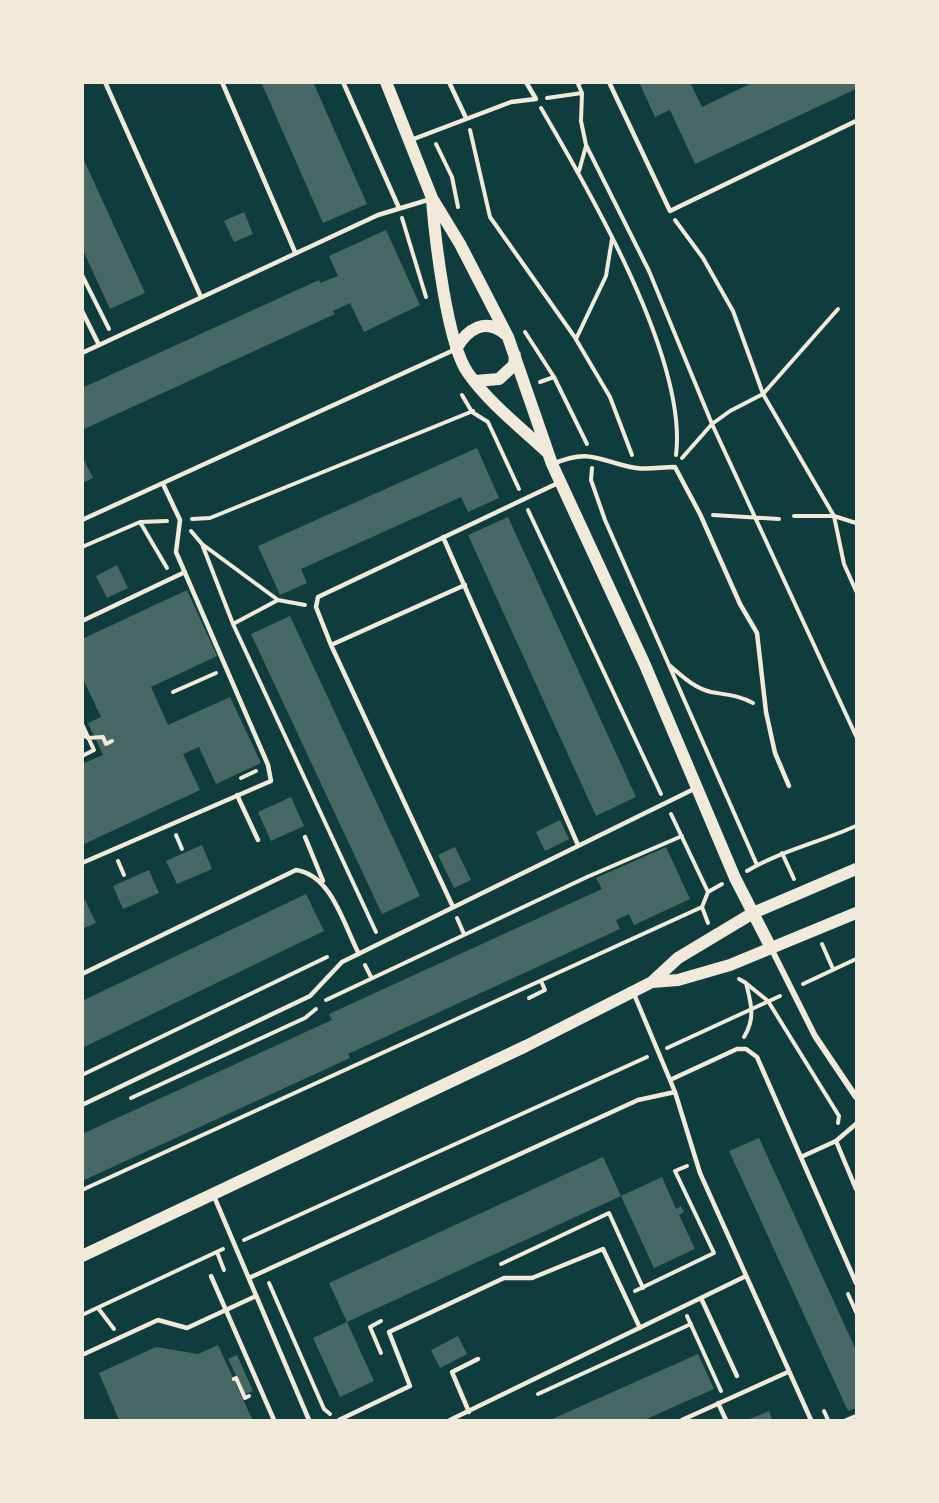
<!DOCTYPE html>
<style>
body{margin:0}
#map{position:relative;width:939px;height:1503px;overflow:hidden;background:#0f3d3e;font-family:Bitter,serif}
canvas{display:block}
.frame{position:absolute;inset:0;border:84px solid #f1e9da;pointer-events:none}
</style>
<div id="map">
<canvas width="939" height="1503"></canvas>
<div class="frame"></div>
</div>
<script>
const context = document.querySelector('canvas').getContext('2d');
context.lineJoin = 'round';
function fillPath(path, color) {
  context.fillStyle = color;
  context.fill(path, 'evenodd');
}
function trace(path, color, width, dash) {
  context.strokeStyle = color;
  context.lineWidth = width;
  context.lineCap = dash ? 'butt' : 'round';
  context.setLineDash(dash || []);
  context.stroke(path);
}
fillPath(new Path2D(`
 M 261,82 L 313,82 L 367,204 L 323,223 Z
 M 639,82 L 690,82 L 702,107 L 754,82 L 856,82 L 856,89 L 695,164 L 670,110 L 655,117 Z
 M 82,156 L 145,293 L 110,309 L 82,248 Z
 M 244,212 L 253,234 L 234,242 L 224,221 Z
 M 386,230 L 420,305 L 364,332 L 350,303 L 333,311 L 335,314 L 82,430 L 82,388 L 319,280 L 320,283 L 338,276 L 329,256 Z
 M 477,448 L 499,498 L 468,512 L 461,497 L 301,569 L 307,583 L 280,595 L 258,546 Z
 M 82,456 L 93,478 L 82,483 Z
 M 508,517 L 636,797 L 596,816 L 468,535 Z
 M 117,565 L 128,588 L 107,598 L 96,576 Z
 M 187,590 L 217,656 L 151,687 L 168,725 L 230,697 L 261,763 L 216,784 L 199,747 L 183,754 L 200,790 L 82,845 L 82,764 L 103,755 L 88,723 L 101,717 L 82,677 L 82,639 Z
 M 290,616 L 420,896 L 382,914 L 251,634 Z
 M 291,797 L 304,826 L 271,841 L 258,812 Z
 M 560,820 L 569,839 L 545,851 L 536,832 Z
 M 202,845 L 212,869 L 177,884 L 166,861 Z
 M 455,847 L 471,880 L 454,888 L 438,855 Z
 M 666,847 L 690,899 L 634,925 L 629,914 L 616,920 L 620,929 L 348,1054 L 350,1058 L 82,1181 L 82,1134 L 332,1020 L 329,1014 L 602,889 L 596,878 Z
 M 149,870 L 159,893 L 123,909 L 113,886 Z
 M 306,894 L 324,931 L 82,1048 L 82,1001 Z
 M 85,900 L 96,923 L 82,929 L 82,902 Z
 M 759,1138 L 856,1350 L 856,1408 L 848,1411 L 729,1151 Z
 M 603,1157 L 621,1196 L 347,1322 L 329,1283 Z
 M 662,1177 L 676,1209 L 681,1206 L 684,1212 L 679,1215 L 695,1249 L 654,1268 L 621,1196 Z
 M 347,1322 L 374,1381 L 340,1397 L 313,1338 Z
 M 458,1336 L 467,1354 L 440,1368 L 431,1350 Z
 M 218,1345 L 252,1419 L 119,1420 L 99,1373 L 156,1347 L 198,1354 Z
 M 698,1354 L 714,1389 L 644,1420 L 550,1420 Z
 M 237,1355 L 253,1391 L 245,1394 L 228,1359 Z
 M 769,1411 L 772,1420 L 747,1420 Z`), '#486865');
trace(new Path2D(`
 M 582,82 L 578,84 L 582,93 L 581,121 L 586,145 L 649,271 L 712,424 L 856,736
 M 547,98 L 582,93
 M 541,108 C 589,190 688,360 676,455
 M 470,130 L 490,217 L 574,336 L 610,397 L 632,455
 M 436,144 L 452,177 L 458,207
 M 579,171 L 586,146
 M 402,218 L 426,297
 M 675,220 L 703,258 L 733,311 L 763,394 L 834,516 L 844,564 L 856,591
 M 82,275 L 109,329
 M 525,332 L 554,377 L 587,444
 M 576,339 L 606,276 L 612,239
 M 540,382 L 554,377
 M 462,395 L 472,412 L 488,422 L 519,489
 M 682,458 L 712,424 L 730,411 L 763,394 L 838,309
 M 592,468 L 591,480 L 605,520 L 757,865
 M 528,510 L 661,794
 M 713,515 L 779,519
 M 794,516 L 834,516 L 856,523
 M 192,519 L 210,518 L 473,411
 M 140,522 L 167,568
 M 191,531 L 202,544 L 233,624 L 376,932
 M 202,544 L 278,600 L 305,605
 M 82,547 L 140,522 L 167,521
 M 233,624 L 278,600
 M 669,665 C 682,676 694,688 711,692 C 726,695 739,695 753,703
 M 173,692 L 216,673
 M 82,724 L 94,750 L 82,756
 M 82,734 L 88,738 L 103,737 L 106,744 L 112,741
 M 241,778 L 256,771
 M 671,814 L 708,892
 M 176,835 L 182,849
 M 782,853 L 794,879
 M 118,861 L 124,875
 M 747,871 C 781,851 820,842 856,826
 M 702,907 L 708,923
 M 457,918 L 464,934
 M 822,944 L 833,969
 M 365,965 L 371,977
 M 739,979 L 746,983 C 751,1003 756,1018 744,1037
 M 747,984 L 768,1001 L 839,1116 L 838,1123
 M 803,984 L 856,959
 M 529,998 L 545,990 L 541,981
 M 326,1000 L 587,877 L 682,836
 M 667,1048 L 780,996
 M 82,1075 L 327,957
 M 131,1098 L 305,1018 L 316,1009
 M 82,1190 L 702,907 L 708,892 L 722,884
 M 244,1240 L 647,1057
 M 217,1252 L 224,1270
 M 501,1264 L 609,1213 L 643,1288
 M 269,1283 L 324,1409 L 330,1414
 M 635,1291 L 714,1253 L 675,1171 L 687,1166
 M 848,1294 L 856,1312
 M 98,1308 L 114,1329
 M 82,1315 L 223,1249
 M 687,1316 L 721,1391
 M 381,1321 L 370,1327 L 381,1353
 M 234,1379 L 236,1378 L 245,1398 L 249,1396
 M 538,1394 L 691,1324
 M 824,1411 L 828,1420
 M 846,1420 L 856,1416`), '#f1e9da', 4);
trace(new Path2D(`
 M 105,82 L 201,297
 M 222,82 L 295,252
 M 343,82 L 399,208
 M 449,82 L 466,118
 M 609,82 L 670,211 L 856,121
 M 411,140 L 511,102 L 536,99 L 526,82
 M 82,311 L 99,345
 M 82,353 L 378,215 L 431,199
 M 553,464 C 591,447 600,462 636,468 C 648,470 662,467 675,467 L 700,514 L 740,604 L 757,633 L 766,712 L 775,753 L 789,786
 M 82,520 L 454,350
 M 443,537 L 578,845
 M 82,621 L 185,572
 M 331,645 L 465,585
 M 237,795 L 258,840
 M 305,837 L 323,881
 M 82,863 L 271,781 L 268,765 L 176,552 L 180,520 L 163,484
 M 453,907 L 331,645 L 316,607 L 318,597 L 558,483
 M 82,974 L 296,870 C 332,875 344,926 359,954
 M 634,994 L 675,1092 L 700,1173 L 811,1420
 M 670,1080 L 737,1049 L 746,1049 L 757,1057 L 856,1283
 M 82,1105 L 310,996 L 342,962 L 696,788
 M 836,1141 L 856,1189
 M 801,1157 L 836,1141 L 856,1124
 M 213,1194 L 309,1420
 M 211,1276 L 274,1420
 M 249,1278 L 638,1100 L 675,1092
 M 701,1298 L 737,1376
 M 82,1355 L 158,1320 L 187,1328 L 256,1296
 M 718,1403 L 726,1420
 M 469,1412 L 452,1372 L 478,1359
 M 339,1420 L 410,1386 L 389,1332 L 504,1278 L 532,1278 L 603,1249 L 640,1328
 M 450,1420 L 746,1276
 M 682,1420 L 788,1372`), '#f1e9da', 4.5);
trace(new Path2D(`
 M 771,948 L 815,1036 L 856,1097`), '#f1e9da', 6);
trace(new Path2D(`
 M 386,82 L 432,198 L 460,244 L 508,337 L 552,464 L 645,665 L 735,878 L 771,948
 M 432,200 C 435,238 447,344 468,373 C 489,403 519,426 546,451
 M 456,349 C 467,329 486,317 505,334
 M 475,381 L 499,379 L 514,365 L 515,355
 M 652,982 L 678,980 L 730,965 L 856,913
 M 82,1256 L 526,1046 L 652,982 L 678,958 L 753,913 L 856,869`), '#f1e9da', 12);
</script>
